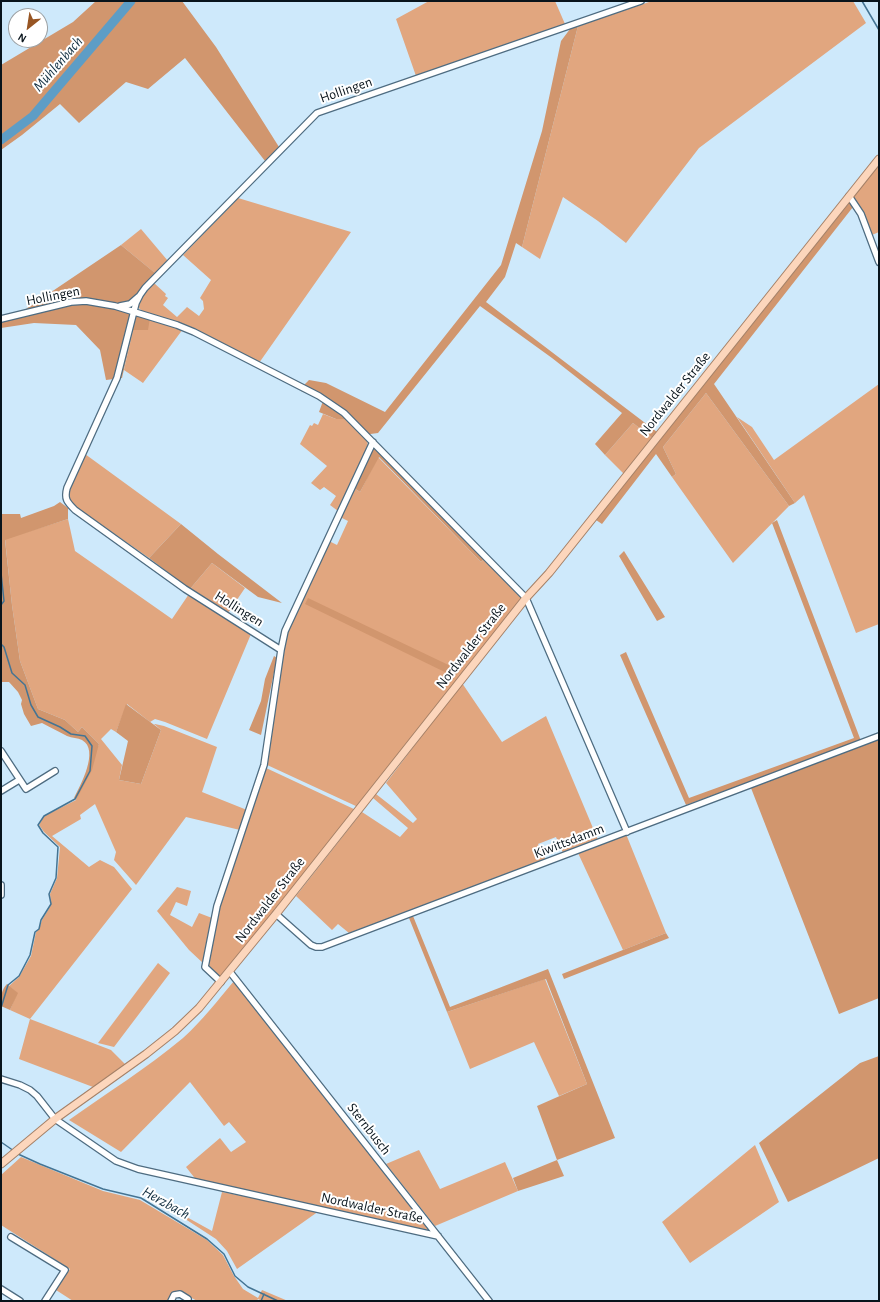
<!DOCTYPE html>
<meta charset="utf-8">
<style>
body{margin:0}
#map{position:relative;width:880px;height:1302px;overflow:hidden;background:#cee9fb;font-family:"Alegreya Sans",sans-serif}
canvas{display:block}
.frame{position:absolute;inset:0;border:2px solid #08141c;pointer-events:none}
.north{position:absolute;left:8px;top:8px;width:40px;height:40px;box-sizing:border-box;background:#fff;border:1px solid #9ca1a4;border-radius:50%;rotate:210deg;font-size:11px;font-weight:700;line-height:16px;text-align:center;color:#08141c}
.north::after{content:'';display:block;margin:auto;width:14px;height:18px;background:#975523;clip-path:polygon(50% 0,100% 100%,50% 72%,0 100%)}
</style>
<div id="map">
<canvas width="880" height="1302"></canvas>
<div class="frame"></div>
<div class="north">N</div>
</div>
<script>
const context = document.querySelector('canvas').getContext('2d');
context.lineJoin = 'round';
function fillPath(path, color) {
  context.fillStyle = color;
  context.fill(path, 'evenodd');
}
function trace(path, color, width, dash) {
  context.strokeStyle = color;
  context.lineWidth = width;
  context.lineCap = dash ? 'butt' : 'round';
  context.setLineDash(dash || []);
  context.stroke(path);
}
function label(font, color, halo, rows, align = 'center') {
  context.font = font + ' "Alegreya Sans",sans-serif';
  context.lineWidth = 4;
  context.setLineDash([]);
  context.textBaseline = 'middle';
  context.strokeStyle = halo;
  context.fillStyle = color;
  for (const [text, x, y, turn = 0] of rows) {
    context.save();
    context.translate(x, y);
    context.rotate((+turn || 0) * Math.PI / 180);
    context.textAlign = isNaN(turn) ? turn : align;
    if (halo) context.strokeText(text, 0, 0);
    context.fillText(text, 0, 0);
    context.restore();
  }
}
fillPath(new Path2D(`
 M 429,1 L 555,1 L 565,24 L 416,76 L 396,19 Z
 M 652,1 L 853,1 L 866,23 L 699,148 L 626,243 L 598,221 L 563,197 L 540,259 L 522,247 L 578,26 Z
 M 879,165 L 879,232 L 872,235 L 862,211 L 853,196 Z
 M 238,198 L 351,232 L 259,363 L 197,330 L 142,311 L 137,306 L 144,291 L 154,283 L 166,294 L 165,296 L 168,298 L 163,305 L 177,317 L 187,307 L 199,316 L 204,309 L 203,301 L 200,298 L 211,280 L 183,255 Z
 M 141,229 L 168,261 L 155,273 L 121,245 Z
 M 150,318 L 183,329 L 143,383 L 124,370 L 133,330 Z
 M 879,384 L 879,624 L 856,633 L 804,495 L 795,503 L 737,417 L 752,427 L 774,460 Z
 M 706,393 L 789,506 L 733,563 L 672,477 L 676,474 L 663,447 Z
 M 323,414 L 336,419 L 347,419 L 367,439 L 368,446 L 338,511 L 330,505 L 336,496 L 324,487 L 320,490 L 311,483 L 327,466 L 300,444 L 310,425 L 312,426 L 314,423 L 318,425 Z
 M 633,423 L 652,438 L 624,474 L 605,455 Z
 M 85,454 L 181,524 L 149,558 L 76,507 C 73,504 69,501 68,497 C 67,487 81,464 85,454 Z
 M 378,457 L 481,562 L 485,558 L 525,598 L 358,807 L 265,764 L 283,649 L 287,631 L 329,541 L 337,545 L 348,521 L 340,517 L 354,488 L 360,492 Z
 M 68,519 L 75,551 L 172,619 L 189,594 L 251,634 L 207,739 L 165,722 L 155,719 L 150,722 L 127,704 L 116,732 L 111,729 L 101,739 L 122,765 L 119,780 L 141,784 L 161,730 L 154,724 L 155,724 L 164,726 L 217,747 L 202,792 L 247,810 L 240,830 L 186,817 L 136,885 L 114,860 L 116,852 L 95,804 L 80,815 L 81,819 L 52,836 L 89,867 L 100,860 L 114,867 L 132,889 L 30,1019 L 111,1050 L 126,1065 L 93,1087 L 19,1059 L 30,1019 L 10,1010 L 17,993 L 9,986 L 19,977 L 31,956 L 36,932 L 39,929 L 42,920 L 51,905 L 50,894 L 57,878 L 60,847 L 44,832 L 39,825 L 44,816 L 76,800 L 99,744 L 82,727 L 78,732 L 65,720 L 38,709 L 20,661 L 12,605 L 5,539 Z
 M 212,563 L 245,588 L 228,613 L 190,589 Z
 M 462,683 L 502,742 L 546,716 L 598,840 L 563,853 L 556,837 L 538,844 L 546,860 L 349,933 L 338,924 L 332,930 L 296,896 L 362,812 L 400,837 L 408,828 L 373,798 L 376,794 L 413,823 L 417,819 L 386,783 Z
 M 264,767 L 356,810 L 220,979 L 207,966 L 218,906 Z
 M 626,834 L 666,933 L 623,950 L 578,853 Z
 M 177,887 L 191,891 L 187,906 L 176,902 L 170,915 L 192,927 L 199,913 L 212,918 L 204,964 L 189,950 L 157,911 Z
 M 158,963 L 170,973 L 114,1047 L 98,1043 Z
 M 545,979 L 587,1084 L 559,1096 L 534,1042 L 470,1069 L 447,1012 Z
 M 234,981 L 432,1231 L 197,1181 L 186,1167 L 220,1138 L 231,1152 L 246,1142 L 229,1122 L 224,1126 L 190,1082 L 121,1152 L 69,1120 C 107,1093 147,1068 183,1038 C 202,1021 218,1000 234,981 Z
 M 755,1145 L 779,1202 L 690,1263 L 662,1222 Z
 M 419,1150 L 440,1189 L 505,1162 L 518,1191 L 435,1226 L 386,1164 Z
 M 21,1157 L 103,1191 L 140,1200 L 207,1240 L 223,1255 L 234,1276 L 243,1289 L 258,1298 L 262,1290 L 288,1301 L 262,1301 L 258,1299 L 257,1301 L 197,1301 L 180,1291 L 172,1293 L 168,1301 L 73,1301 L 56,1290 L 70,1269 L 1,1225 L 1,1175 Z
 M 222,1192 L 319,1211 L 237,1269 L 227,1251 L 216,1239 L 156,1200 L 212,1231 Z`), '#e1a67f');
fillPath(new Path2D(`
 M 96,1 L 182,1 L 216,47 L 279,147 L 265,161 L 185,58 L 148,89 L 126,82 L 79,123 L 60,104 L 22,135 L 1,150 L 1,65 L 73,22 Z
 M 578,26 L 522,247 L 516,243 L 505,277 L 486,302 L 657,432 L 652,438 L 633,423 L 605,455 L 595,444 L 622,413 L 552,358 L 480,306 L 378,433 L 363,435 L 347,419 L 336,419 L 319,412 L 323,401 L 301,391 L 303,386 L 309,380 L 326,383 L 385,412 L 501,265 L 542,131 L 561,41 L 570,29 Z
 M 850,202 L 853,207 L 714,384 L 795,503 L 789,506 L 706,393 L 663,447 L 676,474 L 672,477 L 656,454 L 602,524 L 596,520 Z
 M 121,245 L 160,277 L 144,291 L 131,314 L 150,318 L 148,330 L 133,330 L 122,378 L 106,380 L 100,350 L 76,325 L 34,323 L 1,328 L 1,320 L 14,317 Z
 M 374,445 L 485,558 L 481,562 L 379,457 L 360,492 L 354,488 Z
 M 60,502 L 68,508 L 68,519 L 5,540 L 12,605 L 20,661 L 38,709 L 65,720 L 78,732 L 82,727 L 99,744 L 92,770 L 76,800 L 74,798 C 80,786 100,750 82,740 C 78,738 72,738 67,736 C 59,732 50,727 42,723 L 31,726 L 24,714 L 21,704 L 22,700 L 18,692 L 9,682 L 1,682 L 1,514 L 20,514 L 21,518 L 54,506 Z
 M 777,520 L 861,741 L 686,805 L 620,655 L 626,652 L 689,798 L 854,738 L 772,523 Z
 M 181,524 L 218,554 L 282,603 L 258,597 L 212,563 L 190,589 L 149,558 Z
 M 624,551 L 665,617 L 657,621 L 619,556 Z
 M 308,598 L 459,670 L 455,677 L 305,604 Z
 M 274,656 L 277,658 L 261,735 L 249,730 L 261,701 L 265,679 Z
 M 126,704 L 161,730 L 141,784 L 119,780 L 128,741 L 116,732 Z
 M 879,739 L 879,998 L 839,1014 L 751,788 Z
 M 413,916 L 450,1007 L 548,969 L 615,1138 L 557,1160 L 564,1176 L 518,1191 L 513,1178 L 557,1160 L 537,1106 L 587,1084 L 546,979 L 447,1012 L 409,918 Z
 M 666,933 L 669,938 L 564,979 L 562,974 Z
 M 7,984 L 18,993 L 10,1010 L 1,1006 C 1,997 1,990 7,984 Z
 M 879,1056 L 879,1158 L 788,1202 L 759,1143 L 860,1063 Z`), '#d1966e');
trace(new Path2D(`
 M 862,1 L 879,30
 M 1,573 L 4,601 L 1,605
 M 1,644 L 4,647 L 12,673 L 25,685 L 31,705 L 38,717 L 60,727 L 71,734 L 85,736 L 92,746 L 90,771 L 75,799 L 44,816 L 38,825 L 43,833 L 58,847 L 56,878 L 49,894 L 51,904 L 41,920 L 39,929 L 35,932 L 30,955 L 19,976 L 8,985 L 1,1008
 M 1,1142 L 14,1151
 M 18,1154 L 40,1164 L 103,1189 L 141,1198 L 207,1239 L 224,1254 L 235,1276 L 248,1287 L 278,1301
 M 261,1301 L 264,1294`), '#447493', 1.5);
trace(new Path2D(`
 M 1,140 L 33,116 L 131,1`), '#5d9dc6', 9);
const minor = new Path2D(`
 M 849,196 L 861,214 L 879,262
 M 120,306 L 130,304 L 138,297
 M 1,319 L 71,302 L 86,301 L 115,306 L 177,325 L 194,332 L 319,396 L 344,413 L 526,598 L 627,832
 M 281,650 L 285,631 L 373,442
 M 1,751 L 26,789 L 55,771
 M 1,791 L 19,780
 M 1,885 L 1,895
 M 276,914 L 311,945 L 316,947 L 322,947 L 879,736
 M 230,972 L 489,1301
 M 221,982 L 205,967 L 217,906 L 264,765 L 281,650 L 185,589 L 75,510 C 67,502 64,499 67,488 L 117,378 L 136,303 L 140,295 L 145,288 L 317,113 L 641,1
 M 1,1079 L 20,1085 L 30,1090 L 37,1096 L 55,1119 L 116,1161 L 138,1169 L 438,1236
 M 11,1237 L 65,1270 L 45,1301
 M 1,1289 L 20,1301
 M 171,1301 L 174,1295 L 180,1294 L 188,1299 L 187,1301`);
const major = new Path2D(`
 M 1,1164 L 55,1119 L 146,1054 L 175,1031 L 199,1008 L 276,914 L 526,598 L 549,573 L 879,159`);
trace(minor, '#4e6c81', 8);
trace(major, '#a58067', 9);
trace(minor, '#fff', 5.5);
trace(major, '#fcd6bc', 7);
label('14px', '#08141c', '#fff', [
 ["Hollingen",346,90,-19],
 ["Hollingen",53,296,-11],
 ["Nordwalder Straße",675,394,-51],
 ["Hollingen",239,609,32],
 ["Nordwalder Straße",471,646,-52],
 ["Kiwittsdamm",569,841,-21],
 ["Nordwalder Straße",270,900,-52],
 ["Sternbusch",369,1129,52],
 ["Nordwalder Straße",372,1208,12]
]);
label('italic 15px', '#102d3f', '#fff', [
 ["Mühlenbach",58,64,-49],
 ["Herzbach",166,1203,29]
]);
</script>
